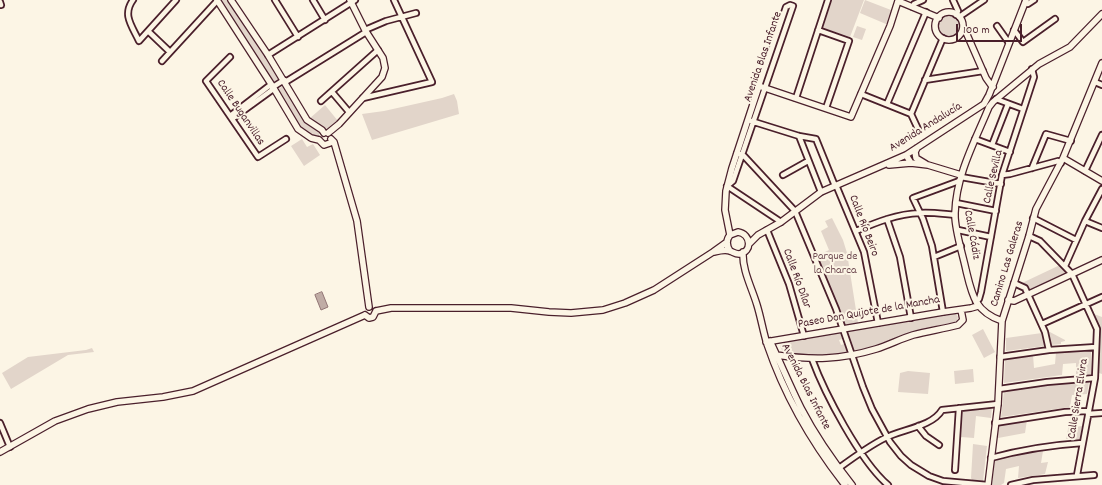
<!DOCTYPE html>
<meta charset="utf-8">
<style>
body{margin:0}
#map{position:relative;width:1102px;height:485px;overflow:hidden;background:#fcf5e5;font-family:Dekko,sans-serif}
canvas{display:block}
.scale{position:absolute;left:956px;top:24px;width:66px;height:18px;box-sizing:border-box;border:2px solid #4a1f2b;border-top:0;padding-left:5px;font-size:12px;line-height:14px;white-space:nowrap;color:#4a1f2b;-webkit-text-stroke:3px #fcf5e5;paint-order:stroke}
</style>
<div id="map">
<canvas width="1102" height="485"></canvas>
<div class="scale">100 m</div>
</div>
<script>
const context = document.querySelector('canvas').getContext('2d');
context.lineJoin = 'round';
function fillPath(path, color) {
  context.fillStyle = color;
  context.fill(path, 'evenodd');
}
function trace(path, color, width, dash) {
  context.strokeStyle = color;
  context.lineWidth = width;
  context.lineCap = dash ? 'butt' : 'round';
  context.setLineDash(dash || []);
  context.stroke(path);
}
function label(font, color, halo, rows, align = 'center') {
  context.font = font + ' Dekko,sans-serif';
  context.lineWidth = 4;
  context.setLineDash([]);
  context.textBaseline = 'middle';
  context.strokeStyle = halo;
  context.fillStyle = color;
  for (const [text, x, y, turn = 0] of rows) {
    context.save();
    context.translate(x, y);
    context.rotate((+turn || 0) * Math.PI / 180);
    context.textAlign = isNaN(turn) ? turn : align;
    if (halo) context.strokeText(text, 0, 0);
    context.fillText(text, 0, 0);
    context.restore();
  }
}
fillPath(new Path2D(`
 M 218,0 L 230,0 L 280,78 L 273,82 Z
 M 832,0 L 864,0 L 850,37 L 823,28 Z
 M 865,0 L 891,10 L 886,24 L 860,13 Z
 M939 26a11 11 0 1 1 22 0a11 11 0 1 1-22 0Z
 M 857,26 L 866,29 L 862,40 L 853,37 Z
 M 284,85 L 307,121 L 319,130 L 320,133 L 317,138 C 298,135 286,105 277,90 Z
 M 454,94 L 457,101 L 459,114 L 372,140 L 362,114 L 384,111 L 442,98 Z
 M 325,105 L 338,121 L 327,130 L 309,119 Z
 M 302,139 L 307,147 L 313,144 L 320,155 L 304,166 L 291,146 Z
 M 832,218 L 843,240 L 847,253 L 858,323 L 845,325 L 817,256 L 829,250 L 821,231 L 828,227 L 825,221 Z
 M 1060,265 L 1068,274 L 1063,276 L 1061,275 L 1031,289 L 1032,291 L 1030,292 L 1027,288 L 1022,283 Z
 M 954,313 L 956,314 L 958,317 L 957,321 L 955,322 L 914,331 L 871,347 L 854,351 L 847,332 Z
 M 1094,314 L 1102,317 L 1102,374 L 1099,373 L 1100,332 Z
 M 983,329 L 995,352 L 984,358 L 972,335 Z
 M 1048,331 L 1065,340 L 1065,341 L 1061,342 L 1061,344 L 1051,345 Z
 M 840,333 L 842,339 L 839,340 L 841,345 L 844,344 L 847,352 L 817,355 L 787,353 C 783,352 782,351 780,346 L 784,342 Z
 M 1042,333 L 1045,346 L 1006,351 L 1006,338 Z
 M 92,348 L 94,352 L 68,355 L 11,389 L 2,373 L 28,357 L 86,350 Z
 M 1091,350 L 1091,374 L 1076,374 L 1076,363 L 1063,364 L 1062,375 L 1004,383 L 1005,359 L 1033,355 L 1034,368 L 1055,364 L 1056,352 Z
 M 973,369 L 974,382 L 955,384 L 954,371 Z
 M 908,371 L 930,373 L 928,394 L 898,392 L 900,373 Z
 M 1089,382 L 1087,394 L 1072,395 L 1070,407 L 1001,417 L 1004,391 L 1069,383 Z
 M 992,407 L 991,418 L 976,416 L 974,438 L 961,437 L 963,410 Z
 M 1078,414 L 1075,427 L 1082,426 L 1080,439 L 1066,439 L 1071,415 Z
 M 1027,420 L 1025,433 L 998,438 L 999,425 Z
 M 973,444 L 987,446 L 983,481 L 972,480 L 971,478 Z
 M 1043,451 L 1041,463 L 1048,462 L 1045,474 L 1018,478 L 1019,466 L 1006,469 L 1004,483 L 1001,485 L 992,485 L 995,461 L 1011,455 Z`), '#e2d5ca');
const water = new Path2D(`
 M 322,292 L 328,307 L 321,310 L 315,295 Z`);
fillPath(water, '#c0aca5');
trace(water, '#917474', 1);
const minor = new Path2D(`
 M 133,0 C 122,15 132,26 139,41 L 176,0
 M 275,0 L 298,37
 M 313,0 L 325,20
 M 953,0 L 958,11 L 956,15
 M 0,2 L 1,5
 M 1025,3 L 1028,4 L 1034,0
 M 913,7 L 914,4 L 923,0
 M 959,17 L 984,0
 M 997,26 L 1009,43
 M 365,30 L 386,21 L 416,13
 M 818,30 L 849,41 L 826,108
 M 1014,30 L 1023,42 L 1055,19
 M 148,31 L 170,52
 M 268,55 L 355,0
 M 230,57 L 206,81 L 258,157 L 286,139
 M 162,61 L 217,1
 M 925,80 L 983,71
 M 1095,82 L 1102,85
 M 759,86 L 786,7 L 790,5 L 793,6 L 733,181 L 727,186 L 781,222
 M 332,92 L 349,112
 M 861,94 L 911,114 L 918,129
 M 363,98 L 432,82 L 394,0
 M 796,98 L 828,0
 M 996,99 L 1023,109
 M 321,101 L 378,50
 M 887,104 L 926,12
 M 911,114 L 943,38
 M 230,116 L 269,86 L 273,87
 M 232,119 L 272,90 L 273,87 L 284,80 L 287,81 L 366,32
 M 751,121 L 799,136 L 816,139 L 835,186
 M 799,136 L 821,192
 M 975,139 L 1010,152
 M 992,145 L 1008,104
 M 737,153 L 744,156 L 795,211 L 836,309 L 863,387 L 872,409 L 890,442 L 901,456 L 911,465 L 929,476 L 943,481 L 988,485
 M 1032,168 L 1046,134 L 1071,141
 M 1085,171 L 1102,135
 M 783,175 L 808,161
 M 1002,175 L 1010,174 L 1058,161 L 1061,163
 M 961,177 L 1001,184
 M 836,185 L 864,252 L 878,323
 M 956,203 L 996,211
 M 1033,218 L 1076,240
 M 887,219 L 900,257 L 911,318
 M 1085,221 L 1102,228
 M 767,230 L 789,284 L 804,336
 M 958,230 L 991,237
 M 856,231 C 877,222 897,214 920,213 C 931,212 943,214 955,215
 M 1029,236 L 1040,241 L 1072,274 L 1097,329 L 1095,378 L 1077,475
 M 934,257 L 961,246
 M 1065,266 L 1085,221 L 1102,189
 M 1014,283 L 1025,288 L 1045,332 L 1049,350
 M 976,302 L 979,299 L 981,292 L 1002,175 L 1034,77 L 1032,69
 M 943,312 L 932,246 L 923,219 L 913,198 L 959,181
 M 1042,324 L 1102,297
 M 1000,357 L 1049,350 L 1096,347
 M 812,359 C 825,394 860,461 888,485
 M 999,389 L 1047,382 L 1095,378
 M 1088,414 L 1102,413
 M 0,423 L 10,447
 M 995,423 L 1065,412 L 1088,411
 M 918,426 L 926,436 L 939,445
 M 991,458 C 1020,450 1052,445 1082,443
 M 839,468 C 854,457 869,446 885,438 C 902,429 932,427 942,410 L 998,404
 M 955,470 L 959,408
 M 1011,485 L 1033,480 L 1094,475`);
const tertiary = new Path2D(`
 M 217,0 L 273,87 L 298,129 L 311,138 L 319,140
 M 231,0 L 268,55 L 307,120 L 322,130 L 324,133
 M935 26a14 14 0 1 1 28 0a14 14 0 1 1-28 0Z
 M 963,29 L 965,30 L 986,78 L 991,85 L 993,87
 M 328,133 L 339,124 L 382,77 L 385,68 L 383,58 L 365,30 L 350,0
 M 331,139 L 334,142 L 357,221 L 369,307
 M 319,140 L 324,145 L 330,143
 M 917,148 L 915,152 L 916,158 L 926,164
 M 906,155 L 911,163 L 928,165 L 961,175
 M 1063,158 L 1102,181
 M 889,165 L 911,163
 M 730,235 L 725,210 L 726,191 L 732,168 L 759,86 L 851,117 L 890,26 L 898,1 L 939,18
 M 749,244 L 758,235 L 781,222 L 821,192 L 906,155 L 984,104 L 989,95 L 1026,0
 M 714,252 C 718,251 725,249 730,251 C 733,252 735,254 739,254 C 753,252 751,234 738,232 L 730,235 C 726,240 726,245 730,251
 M 743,252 C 742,270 752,288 757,305 C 761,318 763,331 767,344 C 784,394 812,443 845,485
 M 1008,300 L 1014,301 L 1102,260
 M 376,311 L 391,308 L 511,308 L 549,312 L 571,313 L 603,310 L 625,303 L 654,290 L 713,252 L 727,242
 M 365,315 L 369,318 L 373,317 L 376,311
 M 1002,321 C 975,312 972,295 966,270 C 963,255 954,228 955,213 C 956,175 975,141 989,107 L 993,102 L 1039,64 L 1070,47 L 1102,14
 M 770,341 C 781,364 790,386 801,408 C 815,435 833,461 852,485
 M 766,342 L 943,312 L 971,308 L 978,306
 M 772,357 L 776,355 C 813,360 840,360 876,349 C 889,345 900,339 913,335 C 928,331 943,329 958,325 L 963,320 L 961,310
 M 0,452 L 55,421 L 88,409 L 117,402 L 163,397 L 193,391 L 365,315
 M 988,485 L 998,404 L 1002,321 L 1029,236 L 1036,209 L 1063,158 L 1102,63`);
trace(minor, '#4a1f2b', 8);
trace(tertiary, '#4a1f2b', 8);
trace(minor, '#fcf5e5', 4.5);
trace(tertiary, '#fcf5e5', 5.5);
label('12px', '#4a1f2b', '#fcf5e5', [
 ["Avenida Blas Infante",764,57,-71],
 ["Calle Buganvillas",240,113,56],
 ["Avenida Andalucía",926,128,-32],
 ["Calle Sevilla",994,177,-77],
 ["Calle Río Beiro",863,226,69],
 ["Calle Cádiz",971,235,80],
 ["Camino Las Galeras",1008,264,-73],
 ["Calle Río Dílar",796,279,70],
 ["Paseo Don Quijote de la Mancha",869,313,-10],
 ["Avenida Blas Infante",805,387,63],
 ["Calle Sierra Elvira",1079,399,-81]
]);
label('12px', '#704c53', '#fcf5e5', [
 ["Parque de",835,257],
 ["la Charca",835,271]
]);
</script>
